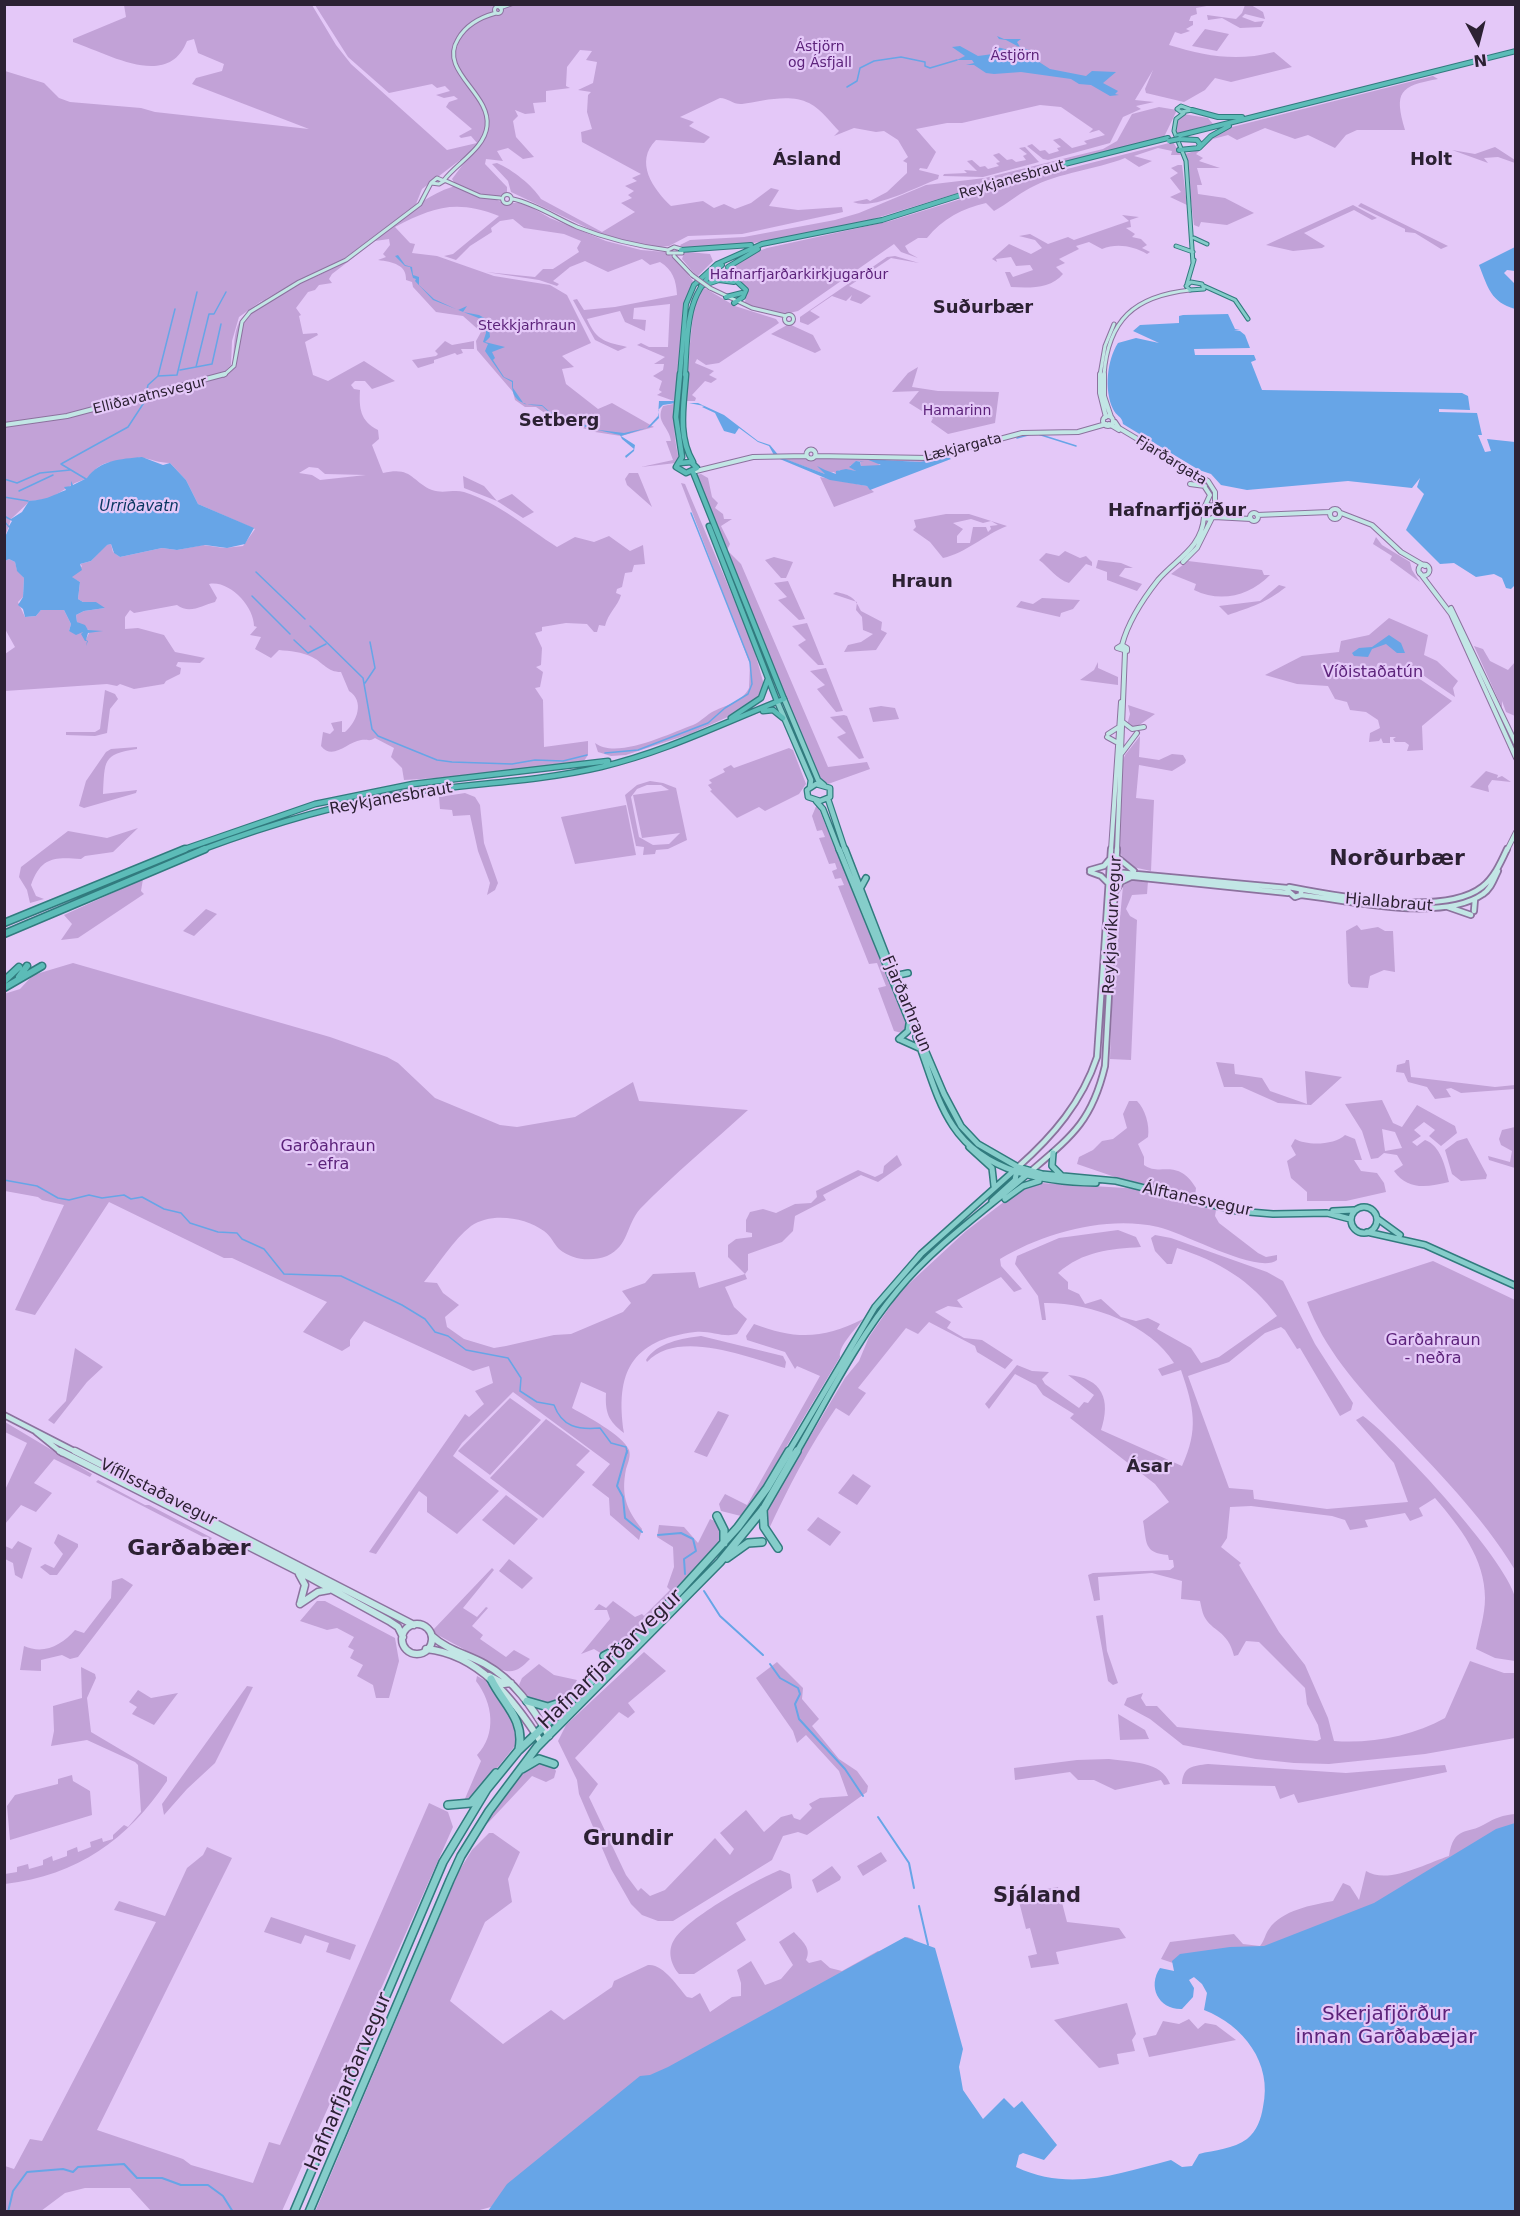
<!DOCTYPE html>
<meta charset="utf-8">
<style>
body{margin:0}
#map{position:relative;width:1520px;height:2216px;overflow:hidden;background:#e4c8f8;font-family:"DejaVu Sans",sans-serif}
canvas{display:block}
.frame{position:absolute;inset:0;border:6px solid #2c2133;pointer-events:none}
.north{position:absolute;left:1448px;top:12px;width:60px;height:60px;-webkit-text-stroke:4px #e4c8f8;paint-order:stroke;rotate:173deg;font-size:16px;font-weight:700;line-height:24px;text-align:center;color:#2c2133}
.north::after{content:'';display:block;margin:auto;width:21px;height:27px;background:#2c2133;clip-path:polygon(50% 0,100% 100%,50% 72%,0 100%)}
</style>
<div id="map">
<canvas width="1520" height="2216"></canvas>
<div class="frame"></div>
<div class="north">N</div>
</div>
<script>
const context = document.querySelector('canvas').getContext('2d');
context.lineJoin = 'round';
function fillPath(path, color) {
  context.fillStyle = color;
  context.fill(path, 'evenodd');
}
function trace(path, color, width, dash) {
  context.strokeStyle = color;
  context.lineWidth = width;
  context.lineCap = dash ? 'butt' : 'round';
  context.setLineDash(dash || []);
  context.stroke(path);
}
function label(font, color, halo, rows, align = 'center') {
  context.font = font + ' "DejaVu Sans",sans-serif';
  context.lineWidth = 4.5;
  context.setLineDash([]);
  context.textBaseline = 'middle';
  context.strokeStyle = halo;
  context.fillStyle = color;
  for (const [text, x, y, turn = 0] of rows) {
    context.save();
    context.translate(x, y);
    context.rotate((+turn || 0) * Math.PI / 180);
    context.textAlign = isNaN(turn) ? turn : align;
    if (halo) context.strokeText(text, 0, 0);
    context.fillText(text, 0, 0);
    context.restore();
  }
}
fillPath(new Path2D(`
 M 124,5 L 312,5 L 336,45 L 351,64 L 447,150 L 477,143 L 471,136 L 461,138 L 459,136 L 472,129 L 446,107 L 449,102 L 458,99 L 454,96 L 444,98 L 436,95 L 450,91 L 445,86 L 437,88 L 432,84 L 389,93 L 348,57 L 315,5 L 1212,5 L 1196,8 L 1197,14 L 1191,16 L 1189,21 L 1193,21 L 1193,25 L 1186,29 L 1190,31 L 1181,34 L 1175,32 L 1169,45 C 1206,56 1236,62 1274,52 L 1292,67 L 1231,82 L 1215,78 L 1205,90 L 1184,102 L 1146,93 L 1145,89 L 1153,70 L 1135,100 L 1154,102 L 1136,106 L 1141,109 L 1123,117 L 1110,143 L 1048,160 L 1043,159 L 1027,146 L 1032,144 L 1040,151 L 1045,150 L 1049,154 L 1059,151 L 1057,148 L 1061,147 L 1053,140 L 1060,138 L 1072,148 L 1087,144 L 1084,141 L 1105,135 L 1099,130 L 1089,133 L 1093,129 L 1061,107 L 1040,105 L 962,123 L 947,123 L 916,129 L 936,152 L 927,169 L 920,168 L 919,170 L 939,175 L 938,179 C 918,186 873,211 853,202 L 867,199 L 870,201 L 887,192 L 907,173 L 907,163 L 903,161 L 908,157 L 898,140 L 884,131 L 876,132 L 854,128 L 834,136 L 839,131 C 830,122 822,110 809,103 C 790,93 761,101 742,104 C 734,105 728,98 720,98 L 680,117 L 694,122 L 689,126 L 710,137 L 704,143 L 656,140 C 634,162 653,189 671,206 L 703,201 L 714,208 L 724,204 L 735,209 L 751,203 L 771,188 L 779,190 L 769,206 L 798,210 L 842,207 L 843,212 L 742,234 L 688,236 L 669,246 L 653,248 L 598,233 L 511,192 L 508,181 L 492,164 L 497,163 C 513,170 532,185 541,199 L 602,232 L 635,212 L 621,203 L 632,198 L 628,195 L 634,191 L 625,186 L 637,181 L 632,178 L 641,174 L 582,142 L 581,132 L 592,129 L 587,112 L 588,95 L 591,92 L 578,90 L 593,83 L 597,62 L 586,60 L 592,51 L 580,50 L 567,67 L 566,86 L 570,88 L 546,91 L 546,102 L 533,103 L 535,113 L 525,114 L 515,110 L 518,116 L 513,121 L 516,137 L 534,157 L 523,159 L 508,148 L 497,151 L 503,161 L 486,159 L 485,164 L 507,187 L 507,192 L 498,197 L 497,200 L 503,203 L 524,203 L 550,218 L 606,241 L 641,250 L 665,252 L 678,261 L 693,281 C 684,302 684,321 681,344 C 677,383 669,420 679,459 L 676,463 L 641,467 L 673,460 L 666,441 L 671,441 C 669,426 655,422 663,406 L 673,404 L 674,401 L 657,395 L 662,392 L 659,390 L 662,381 L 653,376 L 663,370 L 664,364 L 654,364 L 665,357 L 637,345 L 641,343 L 649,347 L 668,347 L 670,304 L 634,308 L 633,319 L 646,320 L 645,331 L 625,322 L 620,311 L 587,319 C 597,342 607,342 627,347 L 618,351 L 595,340 L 573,300 L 577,299 L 584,310 L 615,307 L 677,295 C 676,280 673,270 660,262 L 650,265 L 642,259 L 608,272 L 585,261 L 570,267 L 553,281 L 559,284 L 557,286 L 539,280 L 486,272 L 535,277 L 543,269 L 553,269 L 579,252 L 577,248 L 581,241 L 564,234 L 524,228 L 513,219 L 500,221 L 491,228 L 492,232 L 470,246 L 456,260 L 444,256 L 453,254 L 499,216 C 456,199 433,207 395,227 L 410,243 L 415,244 L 412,253 L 437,256 L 494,276 L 550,285 L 567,295 L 591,343 L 562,356 L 574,367 L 562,369 L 566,384 L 598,409 L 612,403 L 654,427 L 621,436 L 595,432 L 552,418 L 536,407 L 525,407 L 515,400 L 513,392 L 477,350 L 476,341 L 481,332 L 463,316 L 436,312 L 413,287 L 412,282 L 406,280 C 407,265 393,262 378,260 L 386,257 L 383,254 L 390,245 L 389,239 L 375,241 L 332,274 L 329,279 L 332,283 L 319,285 L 315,290 L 308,292 L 296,308 L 301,315 L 299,316 L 303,334 L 317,333 L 318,335 L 305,342 L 313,375 L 328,381 L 364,361 L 395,381 L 372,389 L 365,381 L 355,381 L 351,385 L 354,389 L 360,390 C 359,408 360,421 378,430 L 379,439 L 372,445 L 383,473 C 412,466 411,481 432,490 C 443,494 454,489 464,492 C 499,503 527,528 557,547 L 575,537 L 594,542 L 609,536 L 630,551 L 643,545 L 645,564 L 634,565 L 632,572 L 625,573 L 622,587 L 617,589 L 616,593 L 621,595 C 618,606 608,613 605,626 L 599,625 L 597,632 L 594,632 L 587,624 L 566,623 L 542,627 L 542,631 L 535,633 L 542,648 L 541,665 L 536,667 L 543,672 L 540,687 L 535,688 L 543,700 L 544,747 L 588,741 L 588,755 L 584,761 L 471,776 L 404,780 L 402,768 L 391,757 L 394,748 L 375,738 C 369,742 368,739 361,740 C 347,742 333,761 321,746 L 323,732 L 330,734 L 334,730 L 331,723 L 342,721 L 342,732 L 345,732 C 357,722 365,701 349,691 L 341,672 C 327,672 324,663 312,657 C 302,652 290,651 279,650 L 271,658 L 255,649 L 261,637 L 250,635 L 257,627 L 254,626 C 254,607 230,580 209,584 L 217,598 L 215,602 C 202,605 190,615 177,605 L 134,613 L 130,610 L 125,617 L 125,629 L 138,628 L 164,635 L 175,652 L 205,658 L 200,663 L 178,662 L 176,666 L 181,668 L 180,674 L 166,681 L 164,684 L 134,689 L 120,684 L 117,686 L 107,684 L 5,691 L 5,654 L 15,647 L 5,629 L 5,561 L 9,559 L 15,562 L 17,570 L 24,578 L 23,597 L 18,602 L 25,617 L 36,616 L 41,610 L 64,610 L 71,624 L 69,631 L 83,632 L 86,639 L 90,631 L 77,622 L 76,615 L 84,611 L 105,608 L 97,607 L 96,602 L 83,602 L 78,599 L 80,582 L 71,577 L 82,566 L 80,564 L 91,561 L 106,545 L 111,544 L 113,552 L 120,557 L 162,548 L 177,550 L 203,545 L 224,548 L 243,546 L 255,529 L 198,504 L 186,480 L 170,463 C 159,463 151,459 143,458 C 137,456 140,458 134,459 C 113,463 102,458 88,478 L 75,483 L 49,499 L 30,501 L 11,519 L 5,537 L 5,426 L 83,413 L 221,377 L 232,367 C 235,353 232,330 242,318 C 264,293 302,284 330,270 C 370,249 410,200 452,187 L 455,184 L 452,179 L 464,163 L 460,160 L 422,189 L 416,204 L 342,260 L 260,302 L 239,317 L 232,341 L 231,365 L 221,375 L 82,412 L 5,424 L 5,71 L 44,83 L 59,98 L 70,102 L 141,108 L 155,112 L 309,129 L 192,84 L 196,78 L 222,71 L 224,64 L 198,53 L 194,39 L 187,41 C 168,90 109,54 73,42 L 73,39 L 126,17 ZM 309,467 L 318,468 L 325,474 L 366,475 L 320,480 L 312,475 L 299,473 Z
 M 1251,5 L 1263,12 L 1265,19 L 1245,14 L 1242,17 L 1255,22 L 1264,21 L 1261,27 L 1240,28 L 1222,18 L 1208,20 L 1207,15 L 1236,19 L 1242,13 L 1245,5 Z
 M 1205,29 L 1229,34 L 1217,51 L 1192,46 Z
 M 1433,76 L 1438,79 C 1399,86 1394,92 1405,130 L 1357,130 L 1346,135 L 1335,148 L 1308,135 L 1295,139 L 1265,128 L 1237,140 L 1228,135 L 1213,139 L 1196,154 L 1203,158 L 1199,161 L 1220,168 L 1197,168 L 1202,185 L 1197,185 L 1198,194 L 1225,198 L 1254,213 L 1227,225 L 1201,222 L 1199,227 L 1194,225 L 1185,154 L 1198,150 L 1215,134 L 1232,127 Z
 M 1159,107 L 1177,110 L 1164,137 L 1007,178 L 857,224 L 737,246 L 683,248 L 680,245 L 690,240 L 744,237 L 835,220 L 859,213 L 926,185 L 985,178 L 1103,149 L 1117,141 L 1132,114 Z
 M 1183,114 L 1208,118 L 1213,124 L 1176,134 L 1176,122 Z
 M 1173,142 L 1181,155 L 1171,155 L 1172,151 L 1158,148 L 1134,156 L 1152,161 L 1139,167 L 1125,158 C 1095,170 1060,172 1030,188 C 1017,195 1007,204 994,211 L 986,203 C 963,208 942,219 927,238 L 918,238 L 905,246 L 909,253 L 918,258 L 901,252 L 894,244 L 798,311 L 785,314 L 772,313 L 745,304 L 746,287 L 730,275 L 730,266 L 751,254 L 767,248 L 890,221 L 1016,182 Z
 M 1025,147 L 1039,162 L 983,177 L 943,176 L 944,174 L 967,173 L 964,170 L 977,171 L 967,161 L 972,160 L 980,167 L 985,166 L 988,169 L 999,166 L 996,163 L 1000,162 L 993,155 L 999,153 L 1007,160 L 1012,159 L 1016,162 L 1026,160 L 1023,156 L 1027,154 L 1019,148 Z
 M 1495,147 L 1515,160 L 1515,163 L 1498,157 L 1484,158 L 1488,163 L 1452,150 L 1475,154 Z
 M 1178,165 L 1182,165 L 1187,205 L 1170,197 L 1181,192 L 1170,178 L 1178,173 L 1171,168 Z
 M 1361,203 L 1448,246 L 1441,249 L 1415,233 L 1405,232 L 1405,229 L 1358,206 Z
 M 1353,205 L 1377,218 L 1372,220 L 1354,210 L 1304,233 L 1325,246 L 1322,248 L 1293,251 L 1266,245 Z
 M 1122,215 L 1139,217 L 1130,220 L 1131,227 L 1126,228 L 1135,234 L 1132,237 L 1141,239 L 1147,245 L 1142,248 L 1150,252 L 1147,254 C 1133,246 1117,243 1102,249 L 1089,242 L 1076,246 L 1079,249 L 1059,259 L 1065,263 L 1056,267 L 1063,274 C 1051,289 1029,288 1011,287 L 1005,272 L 1010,272 L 1013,277 L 1033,270 L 1030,265 L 1016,266 L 1011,257 L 996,259 L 997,262 L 992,259 L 1009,244 L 1031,254 L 1042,248 L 1035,240 L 1019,236 L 1030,234 L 1048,244 L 1068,237 L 1074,240 L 1129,221 Z
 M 688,252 L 710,254 L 713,261 L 697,277 L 682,259 L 684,253 Z
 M 895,256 L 919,263 L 891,258 L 849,286 L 871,296 L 861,304 L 850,300 L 852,295 L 846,301 L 832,296 L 810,311 L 820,317 L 808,325 L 800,322 L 800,317 L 887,257 Z
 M 703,287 L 735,306 L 776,319 L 779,323 L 719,363 L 706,365 L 697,359 L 695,363 L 714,371 L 709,375 L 717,379 L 711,383 L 705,381 L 692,395 L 696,398 L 695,401 L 684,401 L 693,315 L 695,303 Z
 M 789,324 L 813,335 L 821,350 L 815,353 L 771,334 Z
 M 445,341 L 452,345 L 474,341 L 474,349 L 461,349 L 463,353 L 457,355 L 455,353 L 434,360 L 434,363 L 418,368 L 412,360 L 436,356 L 438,354 L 435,351 Z
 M 918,367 L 912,387 L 938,391 L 999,392 L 995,423 L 948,434 L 931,422 L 933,418 L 909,403 L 919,391 L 892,392 L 908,373 Z
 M 801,456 L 809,459 L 939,459 L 920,462 L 876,460 L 880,466 L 861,466 L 860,461 L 857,461 L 850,466 L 856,471 L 839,470 L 836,474 L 834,472 L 825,474 L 784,459 Z
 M 629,473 L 638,473 L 652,507 L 627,485 L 625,479 Z
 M 701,474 L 708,478 L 712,497 L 718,503 L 715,508 L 723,514 L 724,519 L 732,519 L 721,526 L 730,544 L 727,550 L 741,564 L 828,767 L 867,762 L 870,769 L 828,784 L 818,777 L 696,475 Z
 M 463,476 L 484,486 L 497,501 L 512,494 L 534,512 L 523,518 L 497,501 L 464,488 Z
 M 820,477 L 867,486 L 874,492 L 834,507 Z
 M 681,483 L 685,484 L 752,642 L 764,685 L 759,698 L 741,711 L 690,734 L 626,755 L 611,756 L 598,752 L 595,743 C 617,760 670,733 693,725 C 702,721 706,715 714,711 C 727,705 742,702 749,688 L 750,664 Z
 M 946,514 L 969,514 L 1007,526 C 984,535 966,553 943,558 L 930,542 L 913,530 L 916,527 L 914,520 ZM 971,519 L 983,523 L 991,521 L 998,525 L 990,526 L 991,529 L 988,532 L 986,527 L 973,527 L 970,543 L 957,543 L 957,536 L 963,529 L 953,523 Z
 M 1376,537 L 1382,545 L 1410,562 L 1412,570 L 1420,582 L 1390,560 L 1392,556 L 1373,544 Z
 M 1065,551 L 1080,558 L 1086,556 L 1092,562 L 1092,566 L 1086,564 L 1069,583 C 1056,579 1050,568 1039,560 L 1046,553 L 1059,556 Z
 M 774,557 L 793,562 L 786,578 L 781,578 L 765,560 Z
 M 1098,560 L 1121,563 L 1133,568 L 1125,568 L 1119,576 L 1142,584 L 1137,591 L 1107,580 L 1107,572 L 1096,568 Z
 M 1188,561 L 1262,570 L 1264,575 L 1270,575 C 1249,596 1221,603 1194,590 L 1196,584 L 1171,574 Z
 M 788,581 L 805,619 L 799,620 L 778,600 L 787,597 L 774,583 Z
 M 1279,585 L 1286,587 C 1266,603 1251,607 1228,615 L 1219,606 L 1260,601 Z
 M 836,592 C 851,595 855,598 861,611 L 882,622 L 881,630 L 887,633 L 876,650 L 844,652 L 848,645 L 861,642 L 873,634 L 863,630 L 862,617 L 856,610 L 857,602 L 833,594 Z
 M 1042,598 L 1080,600 L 1073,609 L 1061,613 L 1060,617 L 1016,607 L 1021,601 L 1033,604 Z
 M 1389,618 L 1428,635 L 1424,655 L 1437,661 L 1458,681 L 1453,688 L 1455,697 L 1414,669 L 1411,673 L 1452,701 L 1422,726 L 1423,750 L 1407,751 L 1409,745 L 1405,742 L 1395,742 L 1393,739 L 1396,737 L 1390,737 L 1390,743 L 1383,743 L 1381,738 L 1379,741 L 1369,742 L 1370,733 L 1380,728 L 1378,720 L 1366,712 L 1350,710 L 1347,702 L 1335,699 L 1328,686 L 1297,684 L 1265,675 L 1302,656 L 1339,652 L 1341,641 L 1369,635 Z
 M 807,623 L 824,665 L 818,665 L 798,645 L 806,640 L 792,626 Z
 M 1474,646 L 1483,649 L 1490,661 L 1508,670 L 1515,662 L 1515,716 L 1506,712 L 1502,701 L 1502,708 Z
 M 1098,662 L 1098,668 L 1118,677 L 1118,685 L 1080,680 L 1094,670 Z
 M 826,668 L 843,711 L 836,712 L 817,689 L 825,685 L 810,671 Z
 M 105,690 L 115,694 L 118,699 L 110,709 L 107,733 L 95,736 L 66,735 L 66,732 L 95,732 L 100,729 Z
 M 1128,705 L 1155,714 L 1135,728 L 1127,725 L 1130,714 Z
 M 881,706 L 895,708 L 899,719 L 873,722 L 869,708 Z
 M 844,715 L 847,716 L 864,758 L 859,759 L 837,737 L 846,733 L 830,717 Z
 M 1140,736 L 1139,757 L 1159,760 L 1172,754 L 1183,755 L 1186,760 L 1185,763 L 1172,771 L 1139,765 L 1136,798 L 1154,800 L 1151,871 L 1128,866 L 1119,851 L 1122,763 L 1125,755 Z
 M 137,747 L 137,749 C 102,754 105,761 103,794 L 137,790 L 136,793 L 84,808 L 79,806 L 86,781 L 106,752 L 111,749 Z
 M 789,748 L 793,750 L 806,784 L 799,794 L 765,811 L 759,807 L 737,818 L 710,791 L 712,790 L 708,785 L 712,783 L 709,780 L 725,772 L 723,769 L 731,765 L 734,768 Z
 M 1486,771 L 1498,775 L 1497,778 L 1502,776 L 1511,782 L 1492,780 L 1488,786 L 1489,792 L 1470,787 Z
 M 650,781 L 663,783 L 676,788 L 687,840 L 668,849 L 656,850 L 655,854 L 643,855 L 644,847 L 636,846 L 625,795 L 637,785 ZM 647,785 L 661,785 L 669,790 L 633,795 L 642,838 L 680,833 L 669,844 L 653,845 L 639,837 L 631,797 L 637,789 Z
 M 465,793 L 475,797 L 480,805 L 484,843 L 498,883 L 495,890 L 487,895 L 490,883 L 478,851 L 470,815 L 453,816 L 452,810 L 440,809 L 439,797 Z
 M 817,804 L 907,1026 L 902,1033 L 894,1031 L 878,988 L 886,986 L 877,963 L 869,964 L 838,886 L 844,885 L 841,878 L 835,879 L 832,871 L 837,869 L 835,863 L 829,864 L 819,838 L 825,837 L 822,830 L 817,831 L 812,816 Z
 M 626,805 L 636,855 L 575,864 L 561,817 Z
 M 138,828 L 113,852 L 85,856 L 81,859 C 54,857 41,857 31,885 L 36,896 L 44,899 L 30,903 L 27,890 L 19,877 L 21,867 L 68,831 L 107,838 Z
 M 143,879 L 141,891 L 144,894 L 78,938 L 61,940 L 72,924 L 64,915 Z
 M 1132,880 L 1148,881 L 1147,894 L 1132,895 L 1126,909 L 1130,916 L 1137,920 L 1131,1060 L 1110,1059 L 1112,1002 L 1123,886 Z
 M 206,909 L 217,914 L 194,936 L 183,931 Z
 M 1357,925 L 1361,930 L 1378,927 L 1385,931 L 1393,931 L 1395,972 L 1384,970 L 1370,976 L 1368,988 L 1351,987 L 1348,983 L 1346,931 Z
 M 73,963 L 330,1037 L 387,1057 L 398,1063 L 435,1098 L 500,1125 L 517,1127 L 575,1117 L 633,1082 L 639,1101 L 748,1110 C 714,1141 672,1176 640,1209 C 626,1225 629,1246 607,1256 C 591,1262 572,1260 559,1249 C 554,1244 551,1236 544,1231 C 525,1217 491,1212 471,1226 C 453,1240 438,1265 424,1282 L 437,1283 L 443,1293 L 459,1305 L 445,1317 L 447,1327 L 464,1339 L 494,1348 L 506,1346 L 554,1335 L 571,1334 L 623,1312 L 631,1303 L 622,1291 L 645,1283 L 653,1274 L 695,1272 L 699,1288 L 745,1274 L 728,1257 L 728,1245 L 736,1239 L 752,1237 L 752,1233 L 746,1232 L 746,1220 L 750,1212 L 763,1209 L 776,1213 L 795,1204 L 811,1203 L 817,1197 L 816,1191 L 858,1170 L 875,1177 L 883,1173 L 884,1166 L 897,1155 L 902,1165 L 878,1182 L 861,1175 L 823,1195 L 826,1200 L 795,1216 L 793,1231 L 782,1242 L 748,1254 L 748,1270 L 745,1274 L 747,1279 L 725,1287 L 734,1307 L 747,1319 L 737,1334 C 723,1338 710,1330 695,1332 C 631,1340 615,1373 624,1433 C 608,1421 605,1412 606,1393 L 581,1382 L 572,1408 C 586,1416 623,1435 629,1450 C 631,1456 628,1463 626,1469 C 621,1495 626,1509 642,1529 L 639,1540 L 610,1515 L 609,1498 L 592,1485 L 610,1464 L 513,1392 L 462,1443 L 453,1456 L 499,1491 L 457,1534 L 427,1512 L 427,1497 L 419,1491 L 376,1554 L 369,1552 L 465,1414 L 469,1417 L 484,1404 L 475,1391 L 493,1383 L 489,1366 L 473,1371 L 364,1321 L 350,1340 L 350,1346 L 342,1351 L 303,1332 L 327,1302 L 232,1258 L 224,1258 L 109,1202 L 35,1315 L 15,1310 L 64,1205 L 42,1200 L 38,1197 L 5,1191 L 4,994 L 20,989 L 33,975 Z
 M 1406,1060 L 1409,1060 L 1411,1077 L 1495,1087 L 1515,1085 L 1515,1089 L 1461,1093 L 1451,1088 L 1446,1089 L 1451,1097 L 1435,1099 L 1427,1087 L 1408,1082 L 1404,1073 L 1396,1072 L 1397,1065 L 1405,1063 Z
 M 1216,1062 L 1234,1064 L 1235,1074 L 1262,1078 L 1270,1091 L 1307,1104 L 1305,1071 L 1342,1077 L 1311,1105 L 1278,1103 L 1242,1087 L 1224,1087 Z
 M 1382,1100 L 1393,1123 L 1402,1127 L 1417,1105 L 1455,1126 L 1457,1133 L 1441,1146 L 1429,1136 L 1435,1130 L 1424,1122 L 1414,1130 L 1421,1136 L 1412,1142 L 1417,1146 L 1425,1140 C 1441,1146 1445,1166 1449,1182 C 1428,1187 1408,1191 1394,1171 L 1403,1165 L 1397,1155 L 1384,1153 L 1378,1158 L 1371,1159 L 1362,1131 L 1345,1104 ZM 1382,1129 L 1395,1132 L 1402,1148 L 1385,1151 Z
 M 1129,1101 L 1137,1101 C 1145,1109 1150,1125 1148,1137 L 1138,1144 L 1144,1157 L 1144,1165 C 1160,1177 1177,1157 1196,1188 L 1195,1196 L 1115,1177 L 1077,1164 L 1079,1157 L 1093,1150 L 1102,1141 L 1113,1139 L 1127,1128 L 1123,1114 Z
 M 1515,1127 L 1515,1168 L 1489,1160 L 1488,1156 L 1510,1162 L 1512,1151 L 1501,1145 L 1499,1139 L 1502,1130 Z
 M 1345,1135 L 1355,1139 L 1362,1160 L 1354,1160 L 1361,1171 L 1377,1173 L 1384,1183 L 1386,1192 L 1346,1201 L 1307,1201 L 1307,1192 L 1291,1178 L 1287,1161 L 1296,1155 L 1291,1146 L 1295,1139 C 1307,1146 1335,1145 1345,1135 Z
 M 1467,1138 L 1487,1175 L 1486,1179 L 1461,1181 L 1452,1174 L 1445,1150 L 1457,1141 Z
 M 1041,1183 L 1143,1189 L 1216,1210 L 1215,1216 L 1219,1223 L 1258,1253 L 1266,1257 L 1277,1255 L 1277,1260 C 1258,1275 1185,1233 1158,1227 C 1107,1215 1043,1233 1000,1259 L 1001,1266 L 1022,1289 L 1014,1292 L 1001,1277 L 957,1300 L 963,1308 L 948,1306 L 935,1312 L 951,1322 L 947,1328 L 964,1338 L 982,1340 L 1013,1360 L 1005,1369 L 977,1352 L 975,1346 L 929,1322 L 918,1334 L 906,1328 L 858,1388 L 866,1393 L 849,1416 L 836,1408 C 809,1447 788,1488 768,1531 L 766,1513 L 768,1507 L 845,1378 L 859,1361 L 869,1337 L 900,1292 L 966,1231 L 1018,1191 Z
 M 1118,1230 L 1136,1237 L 1141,1247 C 1110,1249 1083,1251 1058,1273 L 1068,1282 L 1068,1289 L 1079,1294 L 1085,1304 L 1101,1299 L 1121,1317 L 1136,1321 L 1148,1318 L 1160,1324 L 1157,1329 L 1191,1348 L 1201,1363 L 1219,1357 L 1277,1316 C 1251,1280 1218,1261 1177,1248 L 1172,1264 L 1167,1264 L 1155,1251 L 1151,1238 L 1155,1235 L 1171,1238 L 1267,1272 L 1283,1281 L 1315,1344 L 1353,1403 L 1351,1410 L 1340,1416 L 1300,1348 L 1297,1349 L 1285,1330 L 1281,1327 L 1265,1333 L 1229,1362 L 1188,1376 L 1229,1488 L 1253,1490 L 1254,1499 L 1327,1509 L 1408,1502 L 1394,1463 L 1356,1420 L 1363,1416 C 1397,1441 1505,1558 1515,1597 C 1520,1616 1516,1642 1515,1661 L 1495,1658 L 1476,1649 C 1479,1633 1485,1615 1485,1598 C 1485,1559 1460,1527 1435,1498 L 1419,1508 L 1423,1516 L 1410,1521 L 1405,1513 L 1365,1520 L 1368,1527 L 1350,1530 L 1345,1520 L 1332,1516 L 1251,1506 L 1230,1507 L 1227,1538 L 1221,1547 L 1241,1563 L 1239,1565 L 1279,1632 L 1305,1665 L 1328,1718 L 1334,1741 C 1371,1744 1413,1736 1445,1718 L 1470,1661 L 1504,1673 L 1515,1673 L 1515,1738 L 1425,1754 L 1329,1764 L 1294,1763 L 1256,1759 L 1183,1745 L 1150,1719 L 1124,1705 L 1127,1698 L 1143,1693 L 1141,1698 L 1146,1706 L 1157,1706 L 1177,1727 L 1317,1741 L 1321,1739 L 1318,1725 L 1307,1704 L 1305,1688 L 1259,1642 L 1246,1641 L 1238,1655 L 1234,1656 C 1228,1630 1212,1632 1204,1616 C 1202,1612 1201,1605 1200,1601 L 1181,1599 L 1182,1581 L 1152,1573 L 1098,1577 L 1100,1600 L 1094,1601 L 1088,1575 L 1093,1573 L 1170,1570 L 1174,1567 L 1173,1560 L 1169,1560 L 1168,1555 C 1143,1553 1147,1542 1143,1521 L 1169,1502 L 1155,1484 L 1070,1418 L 1074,1414 L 1043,1395 L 1036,1385 L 1015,1374 L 989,1409 L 985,1404 L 1017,1365 L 1032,1371 L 1049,1372 L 1042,1379 L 1045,1384 L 1079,1408 L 1084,1402 L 1088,1403 L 1094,1395 L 1068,1375 C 1103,1378 1111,1400 1101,1430 L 1182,1466 C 1199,1429 1194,1408 1181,1370 L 1162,1376 L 1158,1369 L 1174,1363 C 1150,1324 1089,1302 1044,1303 L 1046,1320 L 1042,1320 L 1038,1296 L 1015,1264 L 1017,1256 L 1059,1238 Z
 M 1433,1261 L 1515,1300 L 1515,1570 C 1482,1515 1435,1469 1391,1422 C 1357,1385 1324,1349 1307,1302 Z
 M 863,1319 C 856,1329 838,1346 840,1357 L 752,1504 L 741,1516 L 721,1511 L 719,1504 L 725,1494 L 747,1505 L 820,1376 L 797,1366 L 795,1369 L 785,1352 L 747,1340 L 746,1336 L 754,1324 C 796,1340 824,1339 863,1319 Z
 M 701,1336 L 783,1356 L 786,1362 L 785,1368 C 750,1358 678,1328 647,1362 L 646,1360 C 656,1343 683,1338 701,1336 Z
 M 75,1348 L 103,1367 L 87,1382 L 54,1424 L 48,1420 L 66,1401 Z
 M 510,1398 L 541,1420 L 490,1475 L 458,1451 Z
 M 718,1411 L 729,1415 L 707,1457 L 694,1452 Z
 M 546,1419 L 590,1451 L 576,1465 L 585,1472 L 543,1518 L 490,1478 Z
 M 5,1422 L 92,1474 L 90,1477 L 54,1459 L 34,1483 L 52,1493 L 36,1512 L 21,1505 L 5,1524 L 5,1490 L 27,1443 L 5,1432 Z
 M 853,1474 L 871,1486 L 857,1505 L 838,1493 Z
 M 98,1480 L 145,1505 L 149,1505 L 212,1538 L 207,1544 L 204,1543 L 205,1538 L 96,1482 Z
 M 506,1495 L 538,1519 L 514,1545 L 482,1520 Z
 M 818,1517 L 841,1532 L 830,1546 L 807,1530 Z
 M 710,1519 L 722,1524 L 724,1538 C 696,1568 640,1644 602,1654 L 594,1649 L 581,1654 L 610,1619 L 607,1610 L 594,1610 L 599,1604 L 606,1608 L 613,1601 L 635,1617 L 642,1614 L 644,1616 L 670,1590 L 667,1587 L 674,1567 L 673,1547 L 657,1537 L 659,1525 L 684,1527 L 698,1543 Z
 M 58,1534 L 78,1544 L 78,1547 L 57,1575 L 50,1575 L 40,1567 L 45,1564 L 54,1568 L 63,1554 L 54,1543 Z
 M 18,1541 L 32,1548 L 22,1579 L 15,1575 L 13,1563 L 5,1559 L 5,1546 L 12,1549 Z
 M 509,1559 L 533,1578 L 522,1589 L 499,1571 Z
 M 492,1568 L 494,1570 L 463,1608 L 477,1617 L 486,1607 L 488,1608 L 472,1626 L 483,1635 L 480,1639 L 506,1657 L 514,1650 L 530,1659 C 521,1668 515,1674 502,1670 L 436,1634 L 433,1630 Z
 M 122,1578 L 133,1585 L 78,1657 L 70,1659 L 62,1655 L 41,1660 L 41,1671 L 20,1670 L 24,1646 C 44,1655 62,1645 75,1630 L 84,1633 L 111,1598 L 112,1581 Z
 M 317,1601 L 325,1601 L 395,1638 L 399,1661 L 389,1698 L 376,1698 L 373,1685 L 357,1676 L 363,1665 L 350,1658 L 354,1650 L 348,1647 L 354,1637 L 337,1628 L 327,1630 L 300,1621 Z
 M 1103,1615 L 1107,1651 L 1118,1683 L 1113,1685 L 1108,1681 L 1096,1616 Z
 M 644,1652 L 666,1671 L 628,1703 L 635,1712 L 628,1718 L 619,1712 L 575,1758 L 598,1784 L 589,1797 L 626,1875 L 638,1891 L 641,1888 L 650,1896 L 665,1890 L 715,1838 L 730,1855 L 734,1849 L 720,1833 L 746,1810 L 764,1832 L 781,1817 L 792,1814 L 794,1818 L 800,1820 L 812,1808 L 809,1804 L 820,1798 L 848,1796 L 839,1771 L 806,1735 L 797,1743 L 793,1731 L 756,1678 L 777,1662 L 803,1688 L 802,1699 L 819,1719 L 812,1726 L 839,1759 L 857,1771 L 868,1786 L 867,1792 L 807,1835 L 798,1832 L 783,1836 L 772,1860 L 673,1921 L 658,1921 L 642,1915 L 631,1904 L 611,1869 L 579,1794 L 577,1780 L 558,1741 L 566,1725 Z
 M 539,1664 L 554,1675 L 577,1680 C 565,1704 554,1705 529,1700 L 519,1685 L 522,1678 Z
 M 81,1667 L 95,1674 L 96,1678 L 87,1698 L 91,1732 L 167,1777 L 167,1781 C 127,1840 78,1875 5,1884 L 5,1874 L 17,1872 L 17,1867 L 28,1864 L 29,1869 L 43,1865 L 43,1860 L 52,1856 L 53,1861 L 67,1856 L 67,1851 L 77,1847 L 78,1852 L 91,1847 L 90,1842 L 102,1838 L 103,1842 L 113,1839 L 113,1835 L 124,1825 L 128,1827 L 141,1812 L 138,1765 L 135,1762 L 87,1740 L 51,1746 L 54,1731 L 53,1706 L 82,1698 Z
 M 477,1676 L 488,1682 L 515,1716 L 519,1741 L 472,1799 L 464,1801 L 481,1761 L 477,1755 C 497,1734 493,1703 476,1681 Z
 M 247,1686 L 253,1687 L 215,1763 L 187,1789 L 164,1815 L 162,1804 Z
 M 138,1690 L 151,1698 L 178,1693 L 154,1725 L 132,1714 L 137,1707 L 129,1702 Z
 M 1118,1714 L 1145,1730 L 1149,1739 L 1120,1740 Z
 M 1109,1759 C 1130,1762 1162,1761 1170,1784 L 1164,1785 L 1161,1780 L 1115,1790 L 1094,1780 L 1078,1780 L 1070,1772 L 1015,1780 L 1014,1768 L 1077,1760 Z
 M 538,1761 L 553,1766 L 556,1771 L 554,1778 L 546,1782 L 532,1776 L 487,1824 C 494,1806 521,1771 538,1761 Z
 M 1208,1764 L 1346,1773 L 1445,1765 L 1447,1772 L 1298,1803 L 1294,1794 L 1280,1799 L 1275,1786 L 1182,1784 C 1183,1766 1193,1766 1208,1764 Z
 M 72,1775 L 73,1781 L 90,1791 L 92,1815 L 10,1840 L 7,1806 L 15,1795 L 58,1784 L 58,1779 Z
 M 429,1803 L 448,1812 L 453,1827 L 282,2211 L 151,2211 L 130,2188 L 85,2188 L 65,2193 L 41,2211 L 5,2211 L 5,2166 L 14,2169 L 30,2139 L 42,2141 L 156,1922 L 114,1910 L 119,1901 L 165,1916 L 187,1868 L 203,1855 L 207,1847 L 232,1858 L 97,2130 L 183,2159 L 191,2165 L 253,2183 L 269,2142 L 280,2145 Z
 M 1515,1814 L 1515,2211 L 495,2212 L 495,2202 L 491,2207 L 476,2211 L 315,2212 L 459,1871 L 472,1850 L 489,1833 L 493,1833 L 520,1852 L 508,1879 L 512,1902 L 485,1922 L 450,2001 L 503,2044 L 551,2010 L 564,2020 L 612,1987 L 614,1981 L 648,1965 C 663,1963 678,1987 687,1997 L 692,1998 L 700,1993 L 710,2012 L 732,1997 L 741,1996 L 741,1983 L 737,1970 L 751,1961 L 765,1985 L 781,1979 L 793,1965 L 779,1942 L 794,1932 C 802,1941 812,1948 806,1960 L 809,1963 L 821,1960 L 830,1968 L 842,1971 L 878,1951 L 883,1953 L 907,1937 L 913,1939 L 958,2054 L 960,2093 L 1012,2170 L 1051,2184 L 1186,2171 L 1236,2149 L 1252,2139 L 1265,2110 L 1267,2086 L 1257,2048 L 1208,1987 L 1176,1964 L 1161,1959 L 1170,1942 L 1234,1934 L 1243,1944 L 1260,1946 C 1265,1940 1265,1934 1269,1929 C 1282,1910 1312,1905 1333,1901 L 1343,1883 L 1350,1886 L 1359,1900 L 1366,1871 C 1388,1885 1427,1863 1449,1856 C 1454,1825 1467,1835 1485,1824 C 1495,1818 1503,1815 1515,1814 Z
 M 881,1852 L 887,1861 L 863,1876 L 857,1866 Z
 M 832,1866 L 841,1877 L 840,1880 L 817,1893 L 812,1880 Z
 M 780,1870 L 790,1874 L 792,1888 L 736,1923 L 746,1940 L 694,1974 L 679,1974 C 671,1965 667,1951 674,1940 C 687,1918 756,1880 780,1870 Z
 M 1058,1887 L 1067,1922 L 1119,1928 L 1126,1938 L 1056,1952 L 1059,1964 L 1031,1968 L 1028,1956 L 1037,1954 L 1030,1928 L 1026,1929 L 1017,1894 Z
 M 271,1917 L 356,1945 L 350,1960 L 326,1952 L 329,1943 L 305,1935 L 301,1944 L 264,1932 Z
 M 1127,2003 L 1136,2034 L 1132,2040 L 1135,2051 L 1117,2054 L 1119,2064 L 1099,2068 L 1054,2020 Z
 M 1189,2019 L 1198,2029 L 1205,2023 L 1216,2025 L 1236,2040 L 1149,2057 L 1143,2038 L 1156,2035 L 1163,2021 L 1179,2024 Z`), '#c2a2d7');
fillPath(new Path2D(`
 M 997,36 L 1004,39 L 1021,39 L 1017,42 L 1020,47 L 1029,50 L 1022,51 L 1050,69 L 1086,76 L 1092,71 L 1116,72 L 1103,83 L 1118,91 L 1115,94 L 1119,95 L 1110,96 L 1091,85 L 1079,84 L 1071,79 L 1021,72 L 994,74 L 986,73 L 974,65 L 966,65 L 974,63 L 972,60 L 957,60 L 965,56 L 952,47 L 960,46 L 978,56 L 993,54 L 997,47 L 1017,52 L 1023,49 L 1006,40 L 999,39 Z
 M 1515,247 L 1515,271 L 1507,270 L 1504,273 L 1515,284 L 1515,309 C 1491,302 1488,288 1479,265 Z
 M 398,255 L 405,265 L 412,267 L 413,275 L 419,277 L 419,285 L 434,299 L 458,310 L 467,306 L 463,312 L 479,315 L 488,320 L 490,337 L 485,342 L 505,347 L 492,352 L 495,358 L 493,360 L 504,377 L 513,381 L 513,388 L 524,404 L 542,405 L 550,412 L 599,430 L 624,433 L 647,428 L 658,416 L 659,401 L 674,401 L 676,403 L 663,405 L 658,410 L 659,418 L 650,427 L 621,436 L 635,445 L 634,451 L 626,458 L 625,456 L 634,449 L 622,439 L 620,435 C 596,429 560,424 542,406 C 525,405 511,403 512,382 L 503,377 L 485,351 L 488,344 L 483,342 L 486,333 L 486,321 L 433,300 L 415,281 L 416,279 L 413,278 L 410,267 L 405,266 L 395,256 Z
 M 1228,314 L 1235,329 L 1240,330 L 1234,331 L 1240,331 L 1245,335 L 1250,348 L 1194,349 L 1195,355 L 1254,355 L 1256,360 L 1251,362 L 1262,390 L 1462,393 L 1468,396 L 1470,410 L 1439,409 L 1439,412 L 1477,413 L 1482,435 L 1478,435 L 1485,452 L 1491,451 L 1487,439 L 1515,442 L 1515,585 L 1511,589 L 1506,588 L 1502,578 L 1494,574 L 1476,577 L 1454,563 L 1440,564 L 1406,530 L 1424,494 L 1417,487 L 1420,478 L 1412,488 L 1348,481 L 1247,490 L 1221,485 L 1211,474 L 1199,470 L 1123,424 C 1122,416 1116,416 1113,409 C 1104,390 1107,360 1118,343 L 1136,338 L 1159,343 L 1133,331 L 1140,325 L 1179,323 L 1179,316 L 1183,315 Z
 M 689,403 L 698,403 L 724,415 L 758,441 L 770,445 L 780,457 L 825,474 L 817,466 L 825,470 L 837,467 L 825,470 L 836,474 L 836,471 L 846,469 L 856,471 L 849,467 L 856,461 L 864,462 L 860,462 L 861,466 L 881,465 L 866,459 L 920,462 L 947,456 L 951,459 L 870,490 L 867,486 L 830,480 L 775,457 L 769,446 L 758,442 L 739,428 L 735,434 L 724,431 L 715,413 L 702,407 L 704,406 Z
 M 142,457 L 163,465 L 170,463 L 186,480 L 198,504 L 254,528 L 245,544 L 227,548 L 205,545 L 177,550 L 162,548 L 120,557 L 114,553 L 111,544 L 107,545 L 91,561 L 80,564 L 82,570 L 72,577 L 80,582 L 78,599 L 83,602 L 96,602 L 105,608 L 84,611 L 76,615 L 77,622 L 85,625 L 88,630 L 103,631 L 88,633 L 86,640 L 88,641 L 86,646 L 87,641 L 85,641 L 81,634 L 83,632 L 76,635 L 69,631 L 71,624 L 64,610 L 41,610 L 36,616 L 25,617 L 23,609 L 18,605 L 23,597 L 24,578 L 17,571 L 15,562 L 9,559 L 5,561 L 5,537 L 9,528 L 5,523 L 5,521 L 9,526 L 12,521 L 6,518 L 6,516 L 11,519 L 22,512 L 29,501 C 49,499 51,496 66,490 L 64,487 L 71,486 L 71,481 L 73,485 L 87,478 C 100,460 120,459 142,457 Z
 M 1389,635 L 1401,643 L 1405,653 L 1397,653 L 1386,644 L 1372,649 L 1368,657 L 1354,656 L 1352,653 L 1359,648 L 1372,647 Z
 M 1515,1823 L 1515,2211 L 488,2211 L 507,2184 L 640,2076 L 650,2075 L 668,2067 L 905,1937 L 935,1948 L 963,2049 L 959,2067 L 963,2090 L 983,2119 L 1004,2098 L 1014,2108 L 1022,2101 L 1057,2145 L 1044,2160 L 1023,2153 L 1019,2155 L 1016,2167 C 1070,2192 1117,2174 1171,2160 L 1182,2167 L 1192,2166 L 1199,2154 C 1214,2150 1234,2149 1247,2139 C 1257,2131 1261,2119 1263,2107 C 1273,2063 1243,2025 1204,2010 L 1207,1993 L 1202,1984 L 1194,1977 L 1189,1980 L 1194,1988 L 1193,1997 L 1182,2009 C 1159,2010 1147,1987 1160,1968 L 1174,1971 L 1172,1961 L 1180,1954 L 1230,1947 L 1264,1946 L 1374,1903 L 1496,1829 Z`), '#67a5e7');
trace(new Path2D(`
 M 847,87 L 857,81 L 860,68 L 874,61 L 901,57 L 925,62 L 925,66 L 930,68 L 957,60
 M 196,367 L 209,314 L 214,314 L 226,292
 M 180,370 L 212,364 L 221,324
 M 158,376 L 177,375 L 197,292
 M 146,394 L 148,385 L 158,376 L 175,309
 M 1038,434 L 1076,446
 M 1017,438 L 1028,435
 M 4,479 L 17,483 L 40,473 L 70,470
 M 86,479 L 61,464 L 128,427 L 145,401
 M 19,491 L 53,475
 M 4,497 L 28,501
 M 256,572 L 305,619
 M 252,596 L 290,634
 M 310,626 L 363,678 L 372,729 L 378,736 L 437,760 L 452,762 L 512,764 L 535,760 L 563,761 L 587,755
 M 294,640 L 308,653 L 326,644
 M 365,683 L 375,668 L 370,642
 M 605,753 L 638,750 L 708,723 L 725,708 L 748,694 L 752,684 L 750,662 L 691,513
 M 4,1180 L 37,1186 L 58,1198 L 69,1200 L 89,1195 L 102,1198 L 124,1195 L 131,1199 L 142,1197 L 164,1209 L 181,1213 L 190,1223 L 218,1232 L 237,1233 L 242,1239 L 264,1249 L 284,1274 L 341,1276 L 402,1305 L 425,1319 L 435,1332 L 448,1336 L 466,1350 L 508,1358 L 521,1378 L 520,1391 L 537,1402 L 554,1405 C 562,1427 578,1430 600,1428 L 611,1443 L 626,1447 L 627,1453`), '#67a5e7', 1.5);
trace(new Path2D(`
 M 627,1451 L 617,1486 L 623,1497 L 625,1518 L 642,1532
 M 658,1535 L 681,1533 L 693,1539 L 696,1551 L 684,1559 L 685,1574
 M 704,1591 L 720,1616 L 763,1655
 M 770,1664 L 780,1678 L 798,1688 L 800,1694 L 795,1704 L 799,1719 L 845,1769 L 863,1796
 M 878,1817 L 909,1863 L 914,1888
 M 919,1906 L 928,1945
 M 8,2212 L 13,2191 L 27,2172 L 63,2169 L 73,2172 L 78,2167 L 124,2164 L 137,2178 L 162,2178 L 181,2185 L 208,2185 L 223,2196 L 233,2212`), '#67a5e7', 2);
const secondaryFar3 = new Path2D(`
 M494.5 10a3.5 3.5 0 1 1 7 0a3.5 3.5 0 1 1-7 0Z
 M 500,8 L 511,4
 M 437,178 L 444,181 L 439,184 L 431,183 Z
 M 444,180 C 457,163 485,148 487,126 C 491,93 438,71 458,39 C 466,25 481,17 496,13
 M 444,180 L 480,196 L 500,198
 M502.5 199a4.5 4.5 0 1 1 9 0a4.5 4.5 0 1 1-9 0Z
 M 513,199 C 536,204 556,218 577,227 C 607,239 637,246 668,250
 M 674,247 L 681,249 L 682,253 L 668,253 L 668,250 Z
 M 674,256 L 693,276
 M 710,288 L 752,308 L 786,316
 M784.5 319a4.5 4.5 0 1 1 9 0a4.5 4.5 0 1 1-9 0Z
 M 224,375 L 234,366 L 242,322 L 250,312 L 299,282 L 346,260 L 420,204 L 431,183
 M 1100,375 L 1105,346 L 1114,324
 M 1104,375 C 1108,320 1134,296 1190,290`);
const secondaryFar2 = new Path2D(`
 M 1100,374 L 1100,393 L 1106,417
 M 1104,374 L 1104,396 L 1111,417
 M1103 421a5 5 0 1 1 10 0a5 5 0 1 1-10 0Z
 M 1115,422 L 1119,428 L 1208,481 L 1215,492 L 1215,507
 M 1109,424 L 1119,430
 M 4,425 L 67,416 L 225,374
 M806.5 454a4.5 4.5 0 1 1 9 0a4.5 4.5 0 1 1-9 0Z
 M 815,456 L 929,458 L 1022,433 L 1078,432 L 1106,424
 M 696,471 L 753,457 L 807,456
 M 1188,472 L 1195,480 L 1203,481
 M 1199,478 L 1210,495 L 1205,506
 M 1190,484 L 1205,486
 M1202 512a7 7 0 1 1 14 0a7 7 0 1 1-14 0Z
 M1330 514a5 5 0 1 1 10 0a5 5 0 1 1-10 0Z
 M 1341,513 L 1372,525 L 1401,552 L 1425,566
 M1250 517a4 4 0 1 1 8 0a4 4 0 1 1-8 0Z
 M 1257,515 L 1329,512
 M 1214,517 L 1251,519
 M 1183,562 L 1197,548 L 1212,518
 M1418.5 570a5.5 5.5 0 1 1 11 0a5.5 5.5 0 1 1-11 0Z
 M 1420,573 L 1451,614 L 1516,758
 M 1451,608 L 1516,744
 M 1122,645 L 1127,648 L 1127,651 L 1117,648 Z
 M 1122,645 C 1128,622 1143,599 1158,580 C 1176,559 1202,548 1204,517
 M 1123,722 L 1132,729 L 1144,727
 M 1108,734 L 1119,727
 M 1107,737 L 1118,743
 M 1122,753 L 1137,733
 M 1111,850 L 1121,702
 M 1117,850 L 1125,652
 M 1507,850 L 1516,832`);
const secondaryFar1 = new Path2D(`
 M 1118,858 L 1134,871
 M 1090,870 L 1104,866 L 1109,860
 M 1090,872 L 1101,876 L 1109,884
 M 1114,872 L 1287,888
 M 1115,875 L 1288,893
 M 1117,889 L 1121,882 L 1131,877
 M 1301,890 L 1301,895 L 1295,897 L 1287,890 L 1289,887 C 1335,896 1444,917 1482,887 C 1494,878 1501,862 1507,849
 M 1301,895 C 1349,900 1441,923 1483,894 C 1491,889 1494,879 1498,871
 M 1448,907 L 1471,915
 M 1474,911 L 1475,899
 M 1018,1167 C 1053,1136 1082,1102 1097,1057 L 1111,849
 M 1031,1171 C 1072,1136 1092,1121 1105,1066 L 1117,849
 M 4,1415 L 78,1453
 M 36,1432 L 62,1453`);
const secondary = new Path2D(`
 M 60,1451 L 311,1578 L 389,1621 L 398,1627 L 403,1637
 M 75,1451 L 414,1625
 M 299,1574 L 305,1585 L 300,1604
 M 300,1604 L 318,1592 L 329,1590
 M402 1639a15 15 0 1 1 30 0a15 15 0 1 1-30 0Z
 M 432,1636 C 447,1650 467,1654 485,1664 C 514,1680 533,1708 549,1736
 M 426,1649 C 479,1654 514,1700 541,1742
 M 489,1676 L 504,1684 L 511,1683`);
const primaryFar3 = new Path2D(`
 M 1181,106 L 1192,110 L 1181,112 L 1177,109 Z
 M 1184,113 L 1176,119 L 1174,131 L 1186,161 L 1193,263
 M 1194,238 L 1207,244
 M 1176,246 L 1193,252
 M 1191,282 L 1202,284 L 1204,289 L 1190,290 L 1186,286 Z
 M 1187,284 L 1194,260
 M 1204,286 L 1235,300 L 1248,319`);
const primaryFar2 = new Path2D(`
 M 784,699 L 818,780 L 824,785
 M 777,701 L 811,780 L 810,787
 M 816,784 L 830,788 L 830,797 L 820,801 L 808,797 L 807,790 Z
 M 828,799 L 845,850
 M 816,801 L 823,809 L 839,850`);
const primaryFar1 = new Path2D(`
 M 839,849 L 911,1026
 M 845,849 L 900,991 L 944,1094 L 961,1126 L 978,1144 L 1018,1167 L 1042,1174 L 1116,1181 L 1237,1211 L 1273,1214 L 1327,1213 L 1350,1219
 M 860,889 L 866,878
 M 894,976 L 908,973
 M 916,1037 C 928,1066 935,1099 953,1126 C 984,1173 1044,1182 1096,1183
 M 899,1039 L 919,1048
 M 899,1039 L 908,1031 L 909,1024
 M 969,1147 L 992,1168 L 994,1186
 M 1053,1153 L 1052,1166 L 1061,1175
 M 1005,1199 L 1023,1186 L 1039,1181
 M 992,1201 L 1015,1180 L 1017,1170
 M1351 1220a13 13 0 1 1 26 0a13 13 0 1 1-26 0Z
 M 1333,1211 L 1354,1210
 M 1378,1219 L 1400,1235
 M 1367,1232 L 1425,1245 L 1516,1286
 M 788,1453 L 875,1307 L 921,1254 L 1018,1167
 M 796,1453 C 828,1398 857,1339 898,1290 C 935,1245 987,1209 1031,1171`);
const primary = new Path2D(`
 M 763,1509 L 764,1527 L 778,1548
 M 717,1516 L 724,1530 L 724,1543
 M 727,1558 L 748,1543 L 762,1542
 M 604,1656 L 631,1642
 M 491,1679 C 503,1704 525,1719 519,1749
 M 527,1701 L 548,1707 L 569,1700
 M 522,1769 L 539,1759 L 554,1764
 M 448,1805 L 471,1803 L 496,1773
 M 294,2212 L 443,1862 L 487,1789 L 518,1751 L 635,1640 L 738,1527 L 767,1488 L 789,1451
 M 309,2212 L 450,1880 L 461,1856 L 489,1811 L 537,1747 L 720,1562 L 764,1508 L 797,1451`);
const trunkFar2 = new Path2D(`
 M 1192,110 L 1218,117 L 1242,117
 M 1177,136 L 1516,51
 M 1179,139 L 1197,140 L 1200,144 L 1198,148
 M 1179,150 L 1199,148 L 1211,136 L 1229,126
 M 681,250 L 751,245
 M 701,286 L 719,280 L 734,282
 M 726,297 L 742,293
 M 734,303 L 743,297 L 746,290 L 730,275 L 728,267 L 758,249
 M 680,375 L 686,304 L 694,285 L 717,264 L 762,244 L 882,220 L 1033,172 L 1168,138
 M 685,375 C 688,333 684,292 722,265`);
const trunkFar1 = new Path2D(`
 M 680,374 L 676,417 L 682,457 L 676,467 L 686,473 L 697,468 L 691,462 L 680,463
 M 686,374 C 684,404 677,435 693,462
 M 709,526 L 777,701
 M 763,711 L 773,710 L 783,718
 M 731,718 L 761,698 L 768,679
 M 182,850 L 315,804 L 413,784 L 608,761
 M 201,850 C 268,825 336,804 407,793 C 471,783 537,782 601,767 C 665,752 723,723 784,699 L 693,472`);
const trunk = new Path2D(`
 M 4,923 L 185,849
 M 4,934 L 205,849
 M 19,977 L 27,966
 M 4,981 L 19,967
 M 4,988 L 42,966`);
trace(secondaryFar3, '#8c729e', 5);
trace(secondaryFar2, '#8c729e', 6);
trace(secondaryFar1, '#8c729e', 8);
trace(secondary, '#8c729e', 9);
trace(primaryFar3, '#317b7e', 5);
trace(primaryFar2, '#317b7e', 7);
trace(primaryFar1, '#317b7e', 8);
trace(primary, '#317b7e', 10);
trace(trunkFar2, '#317b7e', 6);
trace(trunkFar1, '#317b7e', 7);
trace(trunk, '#317b7e', 9);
trace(secondaryFar3, '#c2e6e5', 3);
trace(secondaryFar2, '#c2e6e5', 4);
trace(secondaryFar1, '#c2e6e5', 4.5);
trace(secondary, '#c2e6e5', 6);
trace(primaryFar3, '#85cdca', 3);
trace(primaryFar2, '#85cdca', 4.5);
trace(primaryFar1, '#85cdca', 5);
trace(primary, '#85cdca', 7);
trace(trunkFar2, '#5cbcb8', 4);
trace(trunkFar1, '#5cbcb8', 4.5);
trace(trunk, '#5cbcb8', 6);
const secondaryBridge = new Path2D(`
 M 692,275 L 710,288`);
const trunkBridge = new Path2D(`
 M 1169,141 L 1179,139`);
trace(secondaryBridge, '#8c729e', 5, []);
trace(trunkBridge, '#317b7e', 6, []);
trace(secondaryBridge, '#c2e6e5', 3);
trace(trunkBridge, '#5cbcb8', 4);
label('14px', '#5d237b', '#e4c8f8', [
 ["Ástjörn",820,47],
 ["og Ásfjall",820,63],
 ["Ástjörn",1015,56],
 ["Hafnarfjarðarkirkjugarður",799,275],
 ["Stekkjarhraun",527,326],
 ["Hamarinn",957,411]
]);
label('14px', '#2c2133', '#e4c8f8', [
 ["Reykjanesbraut",1012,180,-16],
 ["Elliðavatnsvegur",150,396,-14],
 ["Lækjargata",963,448,-14],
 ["Fjarðargata",1171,461,32]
]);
label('italic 15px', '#07355f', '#e4c8f8', [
 ["Urriðavatn",139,507]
]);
label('16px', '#5d237b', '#e4c8f8', [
 ["Víðistaðatún",1373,673],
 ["Garðahraun",328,1147],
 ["- efra",328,1165],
 ["Garðahraun",1433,1341],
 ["- neðra",1433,1359]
]);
label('16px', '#2c2133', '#e4c8f8', [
 ["Reykjanesbraut",391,799,-10],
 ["Hjallabraut",1389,903,5],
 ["Reykjavíkurvegur",1113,925,-87],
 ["Fjarðarhraun",906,1004,67],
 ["Álftanesvegur",1197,1200,12],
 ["Vífilsstaðavegur",158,1493,27]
]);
label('bold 18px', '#2c2133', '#e4c8f8', [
 ["Ásland",807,160],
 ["Holt",1431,160],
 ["Suðurbær",983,308],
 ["Setberg",559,421],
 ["Hafnarfjörður",1177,511],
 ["Hraun",922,582]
]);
label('bold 18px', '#2c2133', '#e4c8f8', [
 ["Ásar",1149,1467]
]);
label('20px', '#2c2133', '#e4c8f8', [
 ["Hafnarfjarðarvegur",611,1660,-44],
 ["Hafnarfjarðarvegur",349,2082,-67]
]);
label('20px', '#5d237b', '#e4c8f8', [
 ["Skerjafjörður",1386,2015],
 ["innan Garðabæjar",1386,2038]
]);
label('bold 21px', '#2c2133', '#e4c8f8', [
 ["Grundir",628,1840],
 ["Sjáland",1037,1897]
]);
label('bold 22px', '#2c2133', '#e4c8f8', [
 ["Norðurbær",1397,859],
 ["Garðabær",189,1549]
]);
</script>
